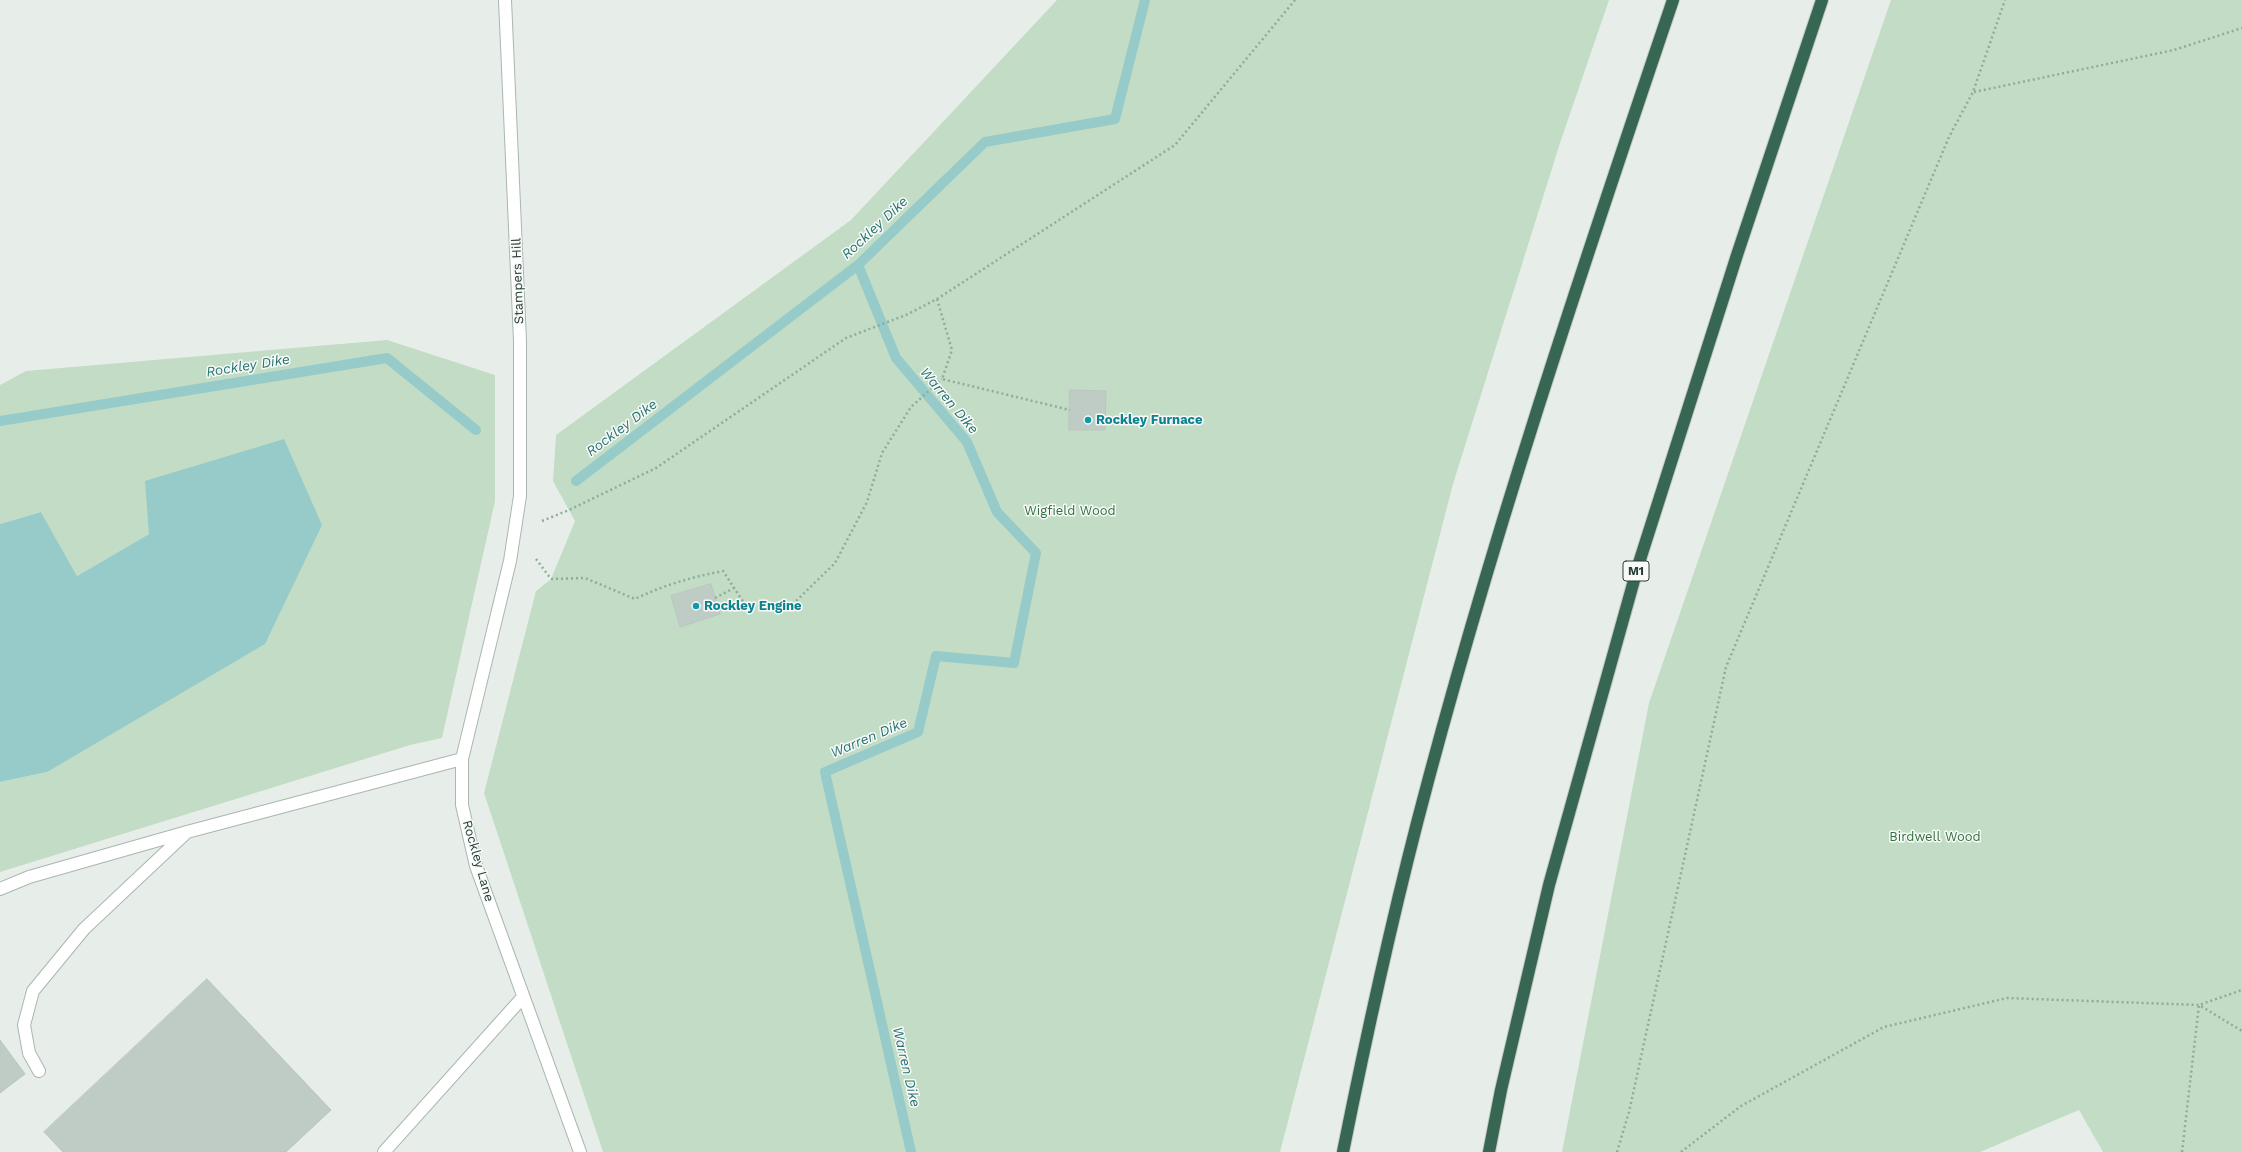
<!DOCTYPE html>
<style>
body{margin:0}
canvas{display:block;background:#e7eee9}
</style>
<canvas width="2242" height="1152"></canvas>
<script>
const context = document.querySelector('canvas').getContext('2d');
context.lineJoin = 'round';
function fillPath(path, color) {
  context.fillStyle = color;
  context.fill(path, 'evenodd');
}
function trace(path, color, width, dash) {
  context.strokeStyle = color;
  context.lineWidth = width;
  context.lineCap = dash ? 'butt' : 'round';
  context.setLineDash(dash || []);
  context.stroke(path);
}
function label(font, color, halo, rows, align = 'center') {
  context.font = font + ' "Work Sans",sans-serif';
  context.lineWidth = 3;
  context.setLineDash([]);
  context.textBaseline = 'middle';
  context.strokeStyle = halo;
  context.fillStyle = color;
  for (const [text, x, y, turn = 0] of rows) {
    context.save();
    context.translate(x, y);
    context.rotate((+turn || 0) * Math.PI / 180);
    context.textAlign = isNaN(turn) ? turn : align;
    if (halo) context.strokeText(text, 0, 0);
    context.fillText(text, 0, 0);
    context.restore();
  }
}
fillPath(new Path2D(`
 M 1057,0 L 1609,0 L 1560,143 L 1453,484 L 1280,1152 L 603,1152 L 484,793 L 536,591 L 551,579 L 575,521 L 553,481 L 556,435 L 851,220 Z
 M 1891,0 L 2242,0 L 2242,1152 L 2103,1152 L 2079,1110 L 1980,1152 L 1562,1152 L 1649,703 Z
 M 387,340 L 495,375 L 495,501 L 442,738 L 410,745 L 0,872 L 0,782 L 47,772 L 149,534 L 77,576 L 41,512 L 0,524 L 0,385 L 26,371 Z`), '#c3dcc5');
fillPath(new Path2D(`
 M 284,439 L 322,525 L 265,644 L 47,772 L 0,782 L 0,524 L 41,512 L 77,576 L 149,534 L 145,481 Z`), '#96cbc9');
trace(new Path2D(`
 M 858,265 L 896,358 L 967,442 L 997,512 L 1036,553 L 1014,663 L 936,656 L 918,732 L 825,772 L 911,1152
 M 0,421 L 387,358 L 476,430
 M 576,481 L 858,265 L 985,142 L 1115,119 L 1145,0`), '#96cbc9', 10);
const building = new Path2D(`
 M 1070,390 L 1106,391 L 1105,430 L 1069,430 Z
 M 711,584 L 720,614 L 680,627 L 671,596 Z
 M 207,979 L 331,1110 L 286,1152 L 63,1152 L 44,1132 Z
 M 0,1040 L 25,1074 L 0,1093 Z`);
fillPath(building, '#bfcbc5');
trace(building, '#bac7bf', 1);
const minor = new Path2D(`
 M 505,0 L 520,341 L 520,496 L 510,561 L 462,759 L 462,805 L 476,866 L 580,1152
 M 0,889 L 29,877 L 187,832 L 462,759
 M 39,1071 L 29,1053 L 24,1025 L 33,991 L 84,929 L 185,834
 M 384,1152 L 523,997`);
const highway = new Path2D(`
 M 1343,1152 C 1365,1042 1389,932 1417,823 C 1489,545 1581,272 1673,0
 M 1489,1152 L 1501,1090 L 1549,885 L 1638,566 L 1737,255 L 1822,0`);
trace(minor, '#aab6af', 14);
trace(highway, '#c3c9c6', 14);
trace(new Path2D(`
 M 1974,92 L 2174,50 L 2242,28
 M 937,299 L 952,350 L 942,379 L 1070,410
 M 542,521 L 569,510 L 656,468 L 846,338 L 906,315 L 937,299 L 1175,145 L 1295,0
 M 536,559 L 551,579 L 585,578 L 635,599 C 664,585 692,577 723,571 L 746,606 L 791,606 L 835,563 L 867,502 L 882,453 L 911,407 L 942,379
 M 715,598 L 734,588
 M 1617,1152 L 1629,1112 L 1726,667 L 1949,137 L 1973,92 L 2005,0
 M 1681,1152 L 1741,1106 L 1884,1027 L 2007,998 L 2199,1005 L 2242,1031
 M 2182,1152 L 2199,1005 L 2242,990`), '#8bad9c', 2.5, [2, 3]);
trace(minor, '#fff', 12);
trace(highway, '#376753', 12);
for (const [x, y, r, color] of [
 [1088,420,4,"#0f9aa8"],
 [696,606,4,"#0f9aa8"]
]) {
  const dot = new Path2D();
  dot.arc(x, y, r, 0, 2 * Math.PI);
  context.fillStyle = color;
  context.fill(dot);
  trace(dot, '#f7faf8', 1.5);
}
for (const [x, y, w] of [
 [1636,571,26]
]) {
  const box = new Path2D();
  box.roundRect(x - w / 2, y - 10, w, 20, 3);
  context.fillStyle = '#f7faf8';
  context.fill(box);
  trace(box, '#283e34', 1);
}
label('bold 12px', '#283e34', null, [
 ["M1",1636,571]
]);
label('13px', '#283e34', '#f7faf8', [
 ["Stampers Hill",518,281,-92],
 ["Rockley Lane",478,861,74]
]);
label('bold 13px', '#0d838f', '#f7faf8', [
 ["Rockley Furnace",1096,420],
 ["Rockley Engine",704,606]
], 'left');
label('13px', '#367041', '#f7faf8', [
 ["Wigfield Wood",1070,511],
 ["Birdwell Wood",1935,837]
]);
label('italic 14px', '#287471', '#f7faf8', [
 ["Rockley Dike",875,228,-43],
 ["Rockley Dike",248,366,-9],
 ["Warren Dike",949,401,50],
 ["Rockley Dike",622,428,-37],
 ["Warren Dike",869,738,-23],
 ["Warren Dike",906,1067,77]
]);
</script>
